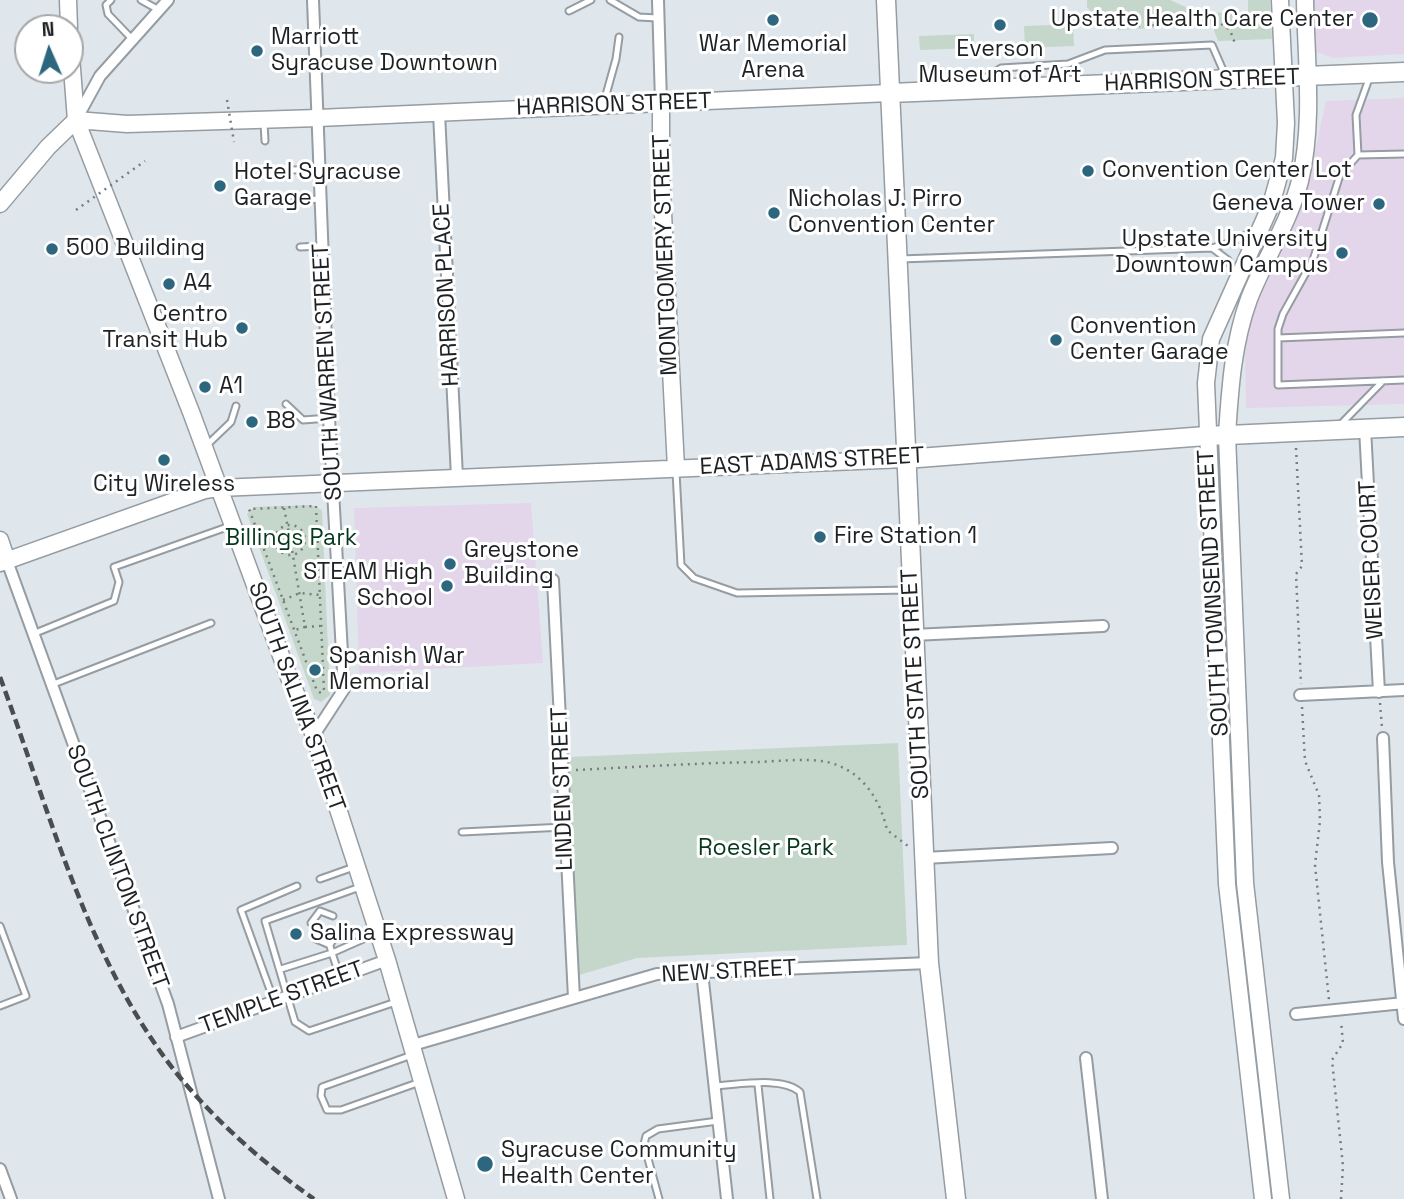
<!DOCTYPE html>
<style>
body{margin:0}
#map{position:relative;width:1404px;height:1199px;overflow:hidden;background:#dfe7ed;font-family:"Space Grotesk",sans-serif}
canvas{display:block}
.north{position:absolute;left:14px;top:14px;width:70px;height:70px;box-sizing:border-box;background:#fff;border:2px solid #a5a6a7;border-radius:50%;rotate:357deg;font-size:19px;font-weight:700;line-height:28px;text-align:center;color:#1e2123}
.north::after{content:'';display:block;margin:auto;width:24px;height:32px;background:#2c677f;clip-path:polygon(50% 0,100% 100%,50% 72%,0 100%)}
</style>
<div id="map">
<canvas width="1404" height="1199"></canvas>
<div class="north">N</div>
</div>
<script>
const context = document.querySelector('canvas').getContext('2d');
context.lineJoin = 'round';
function fillPath(path, color) {
  context.fillStyle = color;
  context.fill(path, 'evenodd');
}
function trace(path, color, width, dash) {
  context.strokeStyle = color;
  context.lineWidth = width;
  context.lineCap = dash ? 'butt' : 'round';
  context.setLineDash(dash || []);
  context.stroke(path);
}
function label(font, color, halo, rows, align = 'center') {
  context.font = font + ' "Space Grotesk",sans-serif';
  context.lineWidth = 6;
  context.setLineDash([]);
  context.textBaseline = 'middle';
  context.strokeStyle = halo;
  context.fillStyle = color;
  for (const [text, x, y, turn = 0] of rows) {
    context.save();
    context.translate(x, y);
    context.rotate((+turn || 0) * Math.PI / 180);
    context.textAlign = isNaN(turn) ? turn : align;
    if (halo) context.strokeText(text, 0, 0);
    context.fillText(text, 0, 0);
    context.restore();
  }
}
fillPath(new Path2D(`
 M 1312,0 L 1404,0 L 1404,54 L 1332,58 L 1314,51 Z
 M 1404,98 L 1404,404 L 1246,408 L 1245,343 L 1255,306 L 1304,200 L 1326,101 Z
 M 531,503 L 543,663 L 359,673 L 354,508 Z`), '#e4d6ea');
fillPath(new Path2D(`
 M 1087,0 L 1170,0 L 1199,13 L 1248,12 L 1248,0 L 1270,0 L 1272,39 L 1218,41 L 1212,25 L 1117,30 L 1117,23 L 1107,13 L 1093,14 L 1087,7 Z
 M 1073,24 L 1074,46 L 1025,48 L 1024,26 Z
 M 974,34 L 974,48 L 920,50 L 919,36 Z
 M 311,505 L 322,510 L 330,695 L 321,702 L 314,699 L 247,514 L 254,507 Z
 M 898,743 L 907,945 L 637,958 L 579,975 L 568,757 Z`), '#c5d7ca');
const lane = new Path2D(`
 M 111,0 L 106,5 L 108,14 L 132,39
 M 141,0 L 159,10
 M 610,0 L 639,17 L 657,18
 M 569,11 L 591,0
 M 1370,76 L 1356,115 L 1358,155 L 1404,154
 M 977,83 L 1001,68 L 1068,64 L 1105,50 L 1212,45 L 1226,77
 M 604,102 L 616,59 L 619,37
 M 264,123 L 265,141
 M 1358,155 L 1340,175 L 1313,260 L 1283,314 L 1278,329 L 1278,385 L 1404,380
 M 293,170 L 318,169
 M 295,201 L 319,199
 M 300,247 L 321,246
 M 1212,248 L 1228,260 L 1235,274
 M 133,254 L 152,253
 M 900,259 L 1212,248 L 1235,241 L 1257,228
 M 1278,338 L 1404,333
 M 286,404 L 303,420 L 329,418
 M 1339,426 L 1383,381
 M 206,446 L 231,422 L 236,406
 M 676,472 L 681,565 L 694,578 L 737,593 L 909,590
 M 33,634 L 114,601 L 119,582 L 114,567 L 230,526
 M 51,685 L 211,623
 M 462,832 L 564,827
 M 320,879 L 354,867
 M 360,887 L 265,921 L 295,1022 L 309,1031 L 396,1002
 M 311,923 L 320,911 L 333,916
 M 0,926 L 26,996 L 0,1006
 M 327,936 L 332,953 L 377,933
 M 316,939 L 330,945 L 337,933
 M 281,969 L 332,953 L 340,977
 M 274,1001 L 241,910 L 297,886
 M 412,1055 L 322,1087 L 321,1096 L 327,1110 L 341,1110 L 420,1082
 M 758,1085 L 770,1199
 M 714,1086 C 738,1085 782,1076 800,1092 L 817,1199
 M 659,1199 L 644,1144 L 646,1136 L 658,1129 L 718,1121`);
const street = new Path2D(`
 M 313,0 L 329,418 L 344,689 L 314,735
 M 658,0 L 661,102
 M 439,113 L 457,477
 M 77,118 L 100,76 L 168,0
 M 1365,428 L 1379,692
 M 7,561 L 168,1004 L 219,1199
 M 553,580 L 574,998
 M 913,635 L 1103,626
 M 1300,695 L 1404,690
 M 1383,738 L 1388,862 L 1404,1019
 M 924,858 L 1112,848
 M 702,972 L 727,1199
 M 1296,1014 L 1404,1003
 M 176,1037 L 387,960
 M 413,1045 L 657,974 L 929,963
 M 1086,1058 L 1102,1199
 M 0,1169 L 11,1199`);
const secondary = new Path2D(`
 M 68,0 L 69,28
 M 70,43 L 76,120 L 191,412 L 290,680 L 314,735 L 387,960 L 456,1199
 M 661,102 L 661,174 L 676,468
 M 76,120 L 127,124 L 318,118 L 890,93
 M 0,204 L 48,147 L 76,120
 M 0,540 L 7,561
 M 0,563 L 205,490 L 219,488 L 905,459
 M 1263,1199 L 1227,884 L 1206,383 L 1211,339 L 1271,205 L 1284,158 L 1286,123 L 1280,0
 M 1281,1199 L 1245,883 L 1227,435 C 1230,388 1233,343 1249,299 C 1265,258 1289,223 1300,181 C 1314,123 1306,59 1305,0`);
const primary = new Path2D(`
 M 886,0 L 929,963 L 956,1199
 M 890,93 L 1404,72
 M 905,459 L 1206,436 L 1404,427`);
trace(lane, '#959ca2', 9);
trace(street, '#959ca2', 14);
trace(secondary, '#959ca2', 19);
trace(primary, '#959ca2', 21);
trace(new Path2D(`
 M 1117,27 L 1219,22 L 1230,30 L 1236,46
 M 1296,448 L 1302,566 L 1296,574 L 1301,684
 M 316,506 L 324,691 L 321,693 L 317,691 L 249,509 Z
 M 284,508 L 290,538
 M275 540a15 15 0 1 1 30 0a15 15 0 1 1-30 0Z
 M 291,544 L 305,627 L 295,630
 M 283,600 L 300,593 L 320,595
 M 305,627 L 320,626
 M 1380,703 L 1382,728
 M 1302,707 L 1305,761 L 1319,795 L 1320,821 L 1315,865 L 1329,1000
 M 576,770 C 637,767 697,763 758,762 C 780,761 806,758 827,762 C 862,770 880,799 887,830 L 908,846
 M 1341,1199 L 1343,1166 L 1332,1060 L 1343,1043 L 1341,1021`), '#777d81', 2.5, [2, 5]);
trace(lane, '#fff', 5);
trace(street, '#fff', 10);
trace(secondary, '#fff', 16);
trace(primary, '#fff', 18);
trace(new Path2D(`
 M 0,677 C 49,809 86,957 174,1070 C 213,1119 263,1163 314,1199`), '#484d4f', 4.5, [10, 5]);
trace(new Path2D(`
 M 227,100 L 234,142
 M 76,210 L 145,161`), '#777d81', 2.5, [2, 5]);
for (const [x, y, r, color] of [
 [773,20,7,"#2c677f"],
 [1370,20,9,"#2c677f"],
 [1000,25,7,"#2c677f"],
 [257,51,7,"#2c677f"],
 [1088,171,7,"#2c677f"],
 [220,186,7,"#2c677f"],
 [1379,204,7,"#2c677f"],
 [774,213,7,"#2c677f"],
 [52,249,7,"#2c677f"],
 [1342,253,7,"#2c677f"],
 [169,284,7,"#2c677f"],
 [242,328,7,"#2c677f"],
 [1056,340,7,"#2c677f"],
 [205,387,7,"#2c677f"],
 [252,422,7,"#2c677f"],
 [164,460,7,"#2c677f"],
 [820,537,7,"#2c677f"],
 [450,564,7,"#2c677f"],
 [447,586,7,"#2c677f"],
 [315,670,7,"#2c677f"],
 [296,934,7,"#2c677f"],
 [485,1164,9,"#2c677f"]
]) {
  const dot = new Path2D();
  dot.arc(x, y, r, 0, 2 * Math.PI);
  context.fillStyle = color;
  context.fill(dot);
  trace(dot, '#fff', 2.5);
}
label('23px', '#1e2123', '#fff', [
 ["Upstate Health Care Center",1354,20,"right"],
 ["Marriott",271,38],
 ["Syracuse Downtown",271,64],
 ["War Memorial",773,45,"center"],
 ["Arena",773,71,"center"],
 ["Everson",1000,50,"center"],
 ["Museum of Art",1000,76,"center"],
 ["Convention Center Lot",1102,171],
 ["Hotel Syracuse",234,173],
 ["Garage",234,199],
 ["Nicholas J. Pirro",788,200],
 ["Convention Center",788,226],
 ["Geneva Tower",1365,204,"right"],
 ["Upstate University",1328,240,"right"],
 ["Downtown Campus",1328,266,"right"],
 ["500 Building",66,249],
 ["A4",183,284],
 ["Centro",228,315,"right"],
 ["Transit Hub",228,341,"right"],
 ["Convention",1070,327],
 ["Center Garage",1070,353],
 ["A1",219,387],
 ["B8",266,422],
 ["City Wireless",164,485,"center"],
 ["Fire Station 1",834,537],
 ["Greystone",464,551],
 ["Building",464,577],
 ["STEAM High",433,573,"right"],
 ["School",433,599,"right"],
 ["Spanish War",329,657],
 ["Memorial",329,683],
 ["Salina Expressway",310,934],
 ["Syracuse Community",501,1151],
 ["Health Center",501,1177]
], 'left');
label('23px', '#1e2123', '#fff', [
 ["HARRISON STREET",1202,81,-2],
 ["HARRISON STREET",614,105,-2],
 ["MONTGOMERY STREET",666,255,-92],
 ["HARRISON PLACE",447,295,-93],
 ["SOUTH WARREN STREET",328,372,-93],
 ["EAST ADAMS STREET",812,462,-3],
 ["WEISER COURT",1372,560,-93],
 ["SOUTH TOWNSEND STREET",1214,593,-93],
 ["SOUTH STATE STREET",916,684,-93],
 ["SOUTH SALINA STREET",296,697,70],
 ["LINDEN STREET",563,789,-92],
 ["SOUTH CLINTON STREET",117,867,70],
 ["NEW STREET",729,972,-3],
 ["TEMPLE STREET",282,998,-20]
]);
label('23px', '#05381d', '#fff', [
 ["Billings Park",291,539],
 ["Roesler Park",766,849]
]);
</script>
